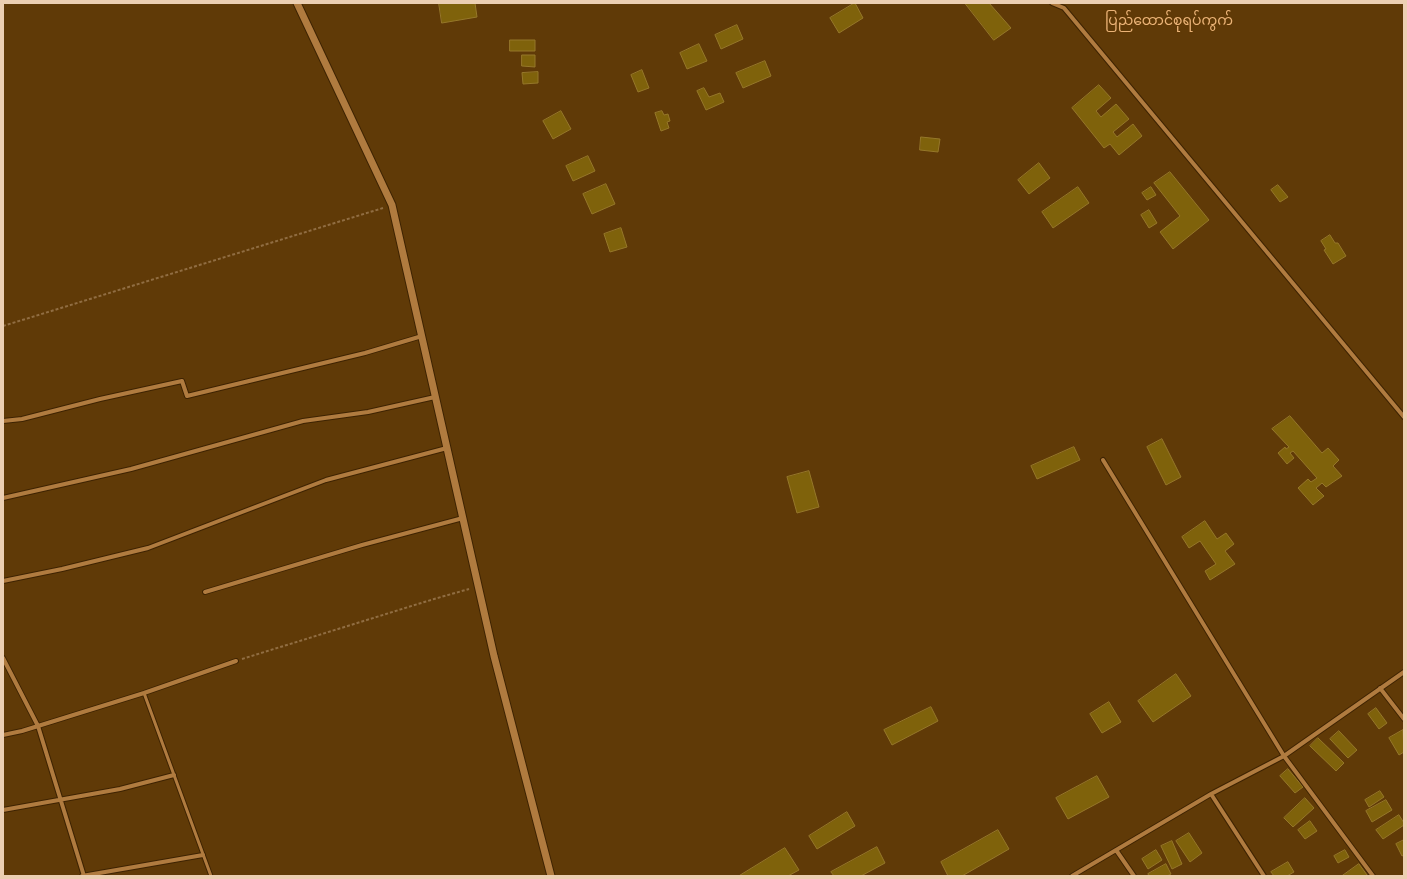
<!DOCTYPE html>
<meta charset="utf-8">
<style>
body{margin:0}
#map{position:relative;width:1407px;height:879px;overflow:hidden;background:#603a07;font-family:Raleway,sans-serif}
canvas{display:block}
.frame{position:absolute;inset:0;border:4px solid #eccfb2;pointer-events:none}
</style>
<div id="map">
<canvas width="1407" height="879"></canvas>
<div class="frame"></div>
</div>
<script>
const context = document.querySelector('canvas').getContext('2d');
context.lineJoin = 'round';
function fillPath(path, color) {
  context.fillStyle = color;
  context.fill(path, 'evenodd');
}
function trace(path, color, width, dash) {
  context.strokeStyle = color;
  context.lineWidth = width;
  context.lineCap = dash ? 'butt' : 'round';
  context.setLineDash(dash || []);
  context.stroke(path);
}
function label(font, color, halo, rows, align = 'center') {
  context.font = font + ' Raleway,"Noto Sans Myanmar",sans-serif';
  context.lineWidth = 3;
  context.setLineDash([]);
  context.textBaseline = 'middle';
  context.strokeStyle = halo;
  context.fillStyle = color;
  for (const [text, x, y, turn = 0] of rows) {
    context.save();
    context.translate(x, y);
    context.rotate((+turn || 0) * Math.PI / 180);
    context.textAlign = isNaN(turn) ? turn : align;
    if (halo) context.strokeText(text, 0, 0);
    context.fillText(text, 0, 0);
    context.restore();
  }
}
const building = new Path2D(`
 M 439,3 L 475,3 L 477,17 L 442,23 Z
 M 855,3 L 863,18 L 839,33 L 830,18 Z
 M 965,3 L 989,3 L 1011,28 L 994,40 Z
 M 737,25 L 743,39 L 721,49 L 715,35 Z
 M 510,40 L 535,40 L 535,51 L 510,51 Z
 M 699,44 L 707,61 L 687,69 L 680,53 Z
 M 522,55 L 535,55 L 535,67 L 522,66 Z
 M 765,61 L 771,76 L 743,88 L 736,73 Z
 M 642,70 L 649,88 L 638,92 L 631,75 Z
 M 538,72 L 538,83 L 523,84 L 522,73 Z
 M 1099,85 L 1111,98 L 1096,111 L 1101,117 L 1116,104 L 1129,119 L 1113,132 L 1117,137 L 1133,124 L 1142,136 L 1119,155 L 1110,144 L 1104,148 L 1072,108 Z
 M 704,88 L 709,97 L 720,93 L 724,102 L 706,110 L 697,91 Z
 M 561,111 L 571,129 L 553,139 L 543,121 Z
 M 662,111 L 664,115 L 668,114 L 670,121 L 667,122 L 669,128 L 661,131 L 655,113 Z
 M 921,137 L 940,139 L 938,152 L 920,150 Z
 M 588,156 L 595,171 L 573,181 L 566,166 Z
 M 1039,163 L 1050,178 L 1029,194 L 1018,180 Z
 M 1170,172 L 1209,220 L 1173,249 L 1160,232 L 1180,216 L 1154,183 Z
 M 606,184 L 615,204 L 592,214 L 583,194 Z
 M 1278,185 L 1288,197 L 1280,202 L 1271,190 Z
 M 1078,187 L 1089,203 L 1053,228 L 1042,212 Z
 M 1151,187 L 1156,195 L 1147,200 L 1142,193 Z
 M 1149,210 L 1157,223 L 1149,228 L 1141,215 Z
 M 621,228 L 627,247 L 610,252 L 604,234 Z
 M 1330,235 L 1335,243 L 1338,243 L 1346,256 L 1333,264 L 1324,250 L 1326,249 L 1321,241 Z
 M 1290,416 L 1322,453 L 1328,448 L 1339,460 L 1333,466 L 1342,476 L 1326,487 L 1322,483 L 1316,488 L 1324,496 L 1313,505 L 1298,488 L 1308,479 L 1311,482 L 1317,478 L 1293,451 L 1290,453 L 1294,458 L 1287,464 L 1278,453 L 1285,447 L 1286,449 L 1289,447 L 1272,429 Z
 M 1162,439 L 1181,477 L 1166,485 L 1147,447 Z
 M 1074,447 L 1080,460 L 1037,479 L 1031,466 Z
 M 809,471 L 819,507 L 797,513 L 787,477 Z
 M 1205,521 L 1217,539 L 1226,533 L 1234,544 L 1225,551 L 1235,564 L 1210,580 L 1205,571 L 1216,564 L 1200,541 L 1189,548 L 1182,537 Z
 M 1176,674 L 1191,696 L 1153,722 L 1138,701 Z
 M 1109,702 L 1121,722 L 1102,733 L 1090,714 Z
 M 931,707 L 938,721 L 892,745 L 884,730 Z
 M 1376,708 L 1387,723 L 1379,729 L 1368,714 Z
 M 1403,730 L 1404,752 L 1399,755 L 1389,738 Z
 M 1339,731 L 1357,750 L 1348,758 L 1330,739 Z
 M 1318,738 L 1344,763 L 1336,771 L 1310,746 Z
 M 1288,769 L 1303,787 L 1295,793 L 1280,776 Z
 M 1097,776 L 1109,797 L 1068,819 L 1056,798 Z
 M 1380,791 L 1384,797 L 1369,807 L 1365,800 Z
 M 1305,798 L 1314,808 L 1293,827 L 1284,818 Z
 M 1386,800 L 1392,810 L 1372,822 L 1366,811 Z
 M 847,812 L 855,826 L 817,849 L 809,836 Z
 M 1399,815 L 1404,823 L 1404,825 L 1383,839 L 1376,830 Z
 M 1310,821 L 1317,831 L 1305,839 L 1298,830 Z
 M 998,830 L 1009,849 L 962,876 L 948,876 L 941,862 Z
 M 1189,833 L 1202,853 L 1190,862 L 1176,841 Z
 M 1404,840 L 1404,855 L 1402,856 L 1396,844 Z
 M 1172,841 L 1182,864 L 1172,869 L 1161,846 Z
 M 877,847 L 885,863 L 861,876 L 834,876 L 831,872 Z
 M 785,848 L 799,870 L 788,876 L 739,876 Z
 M 1156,850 L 1162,860 L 1148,869 L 1142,859 Z
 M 1345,850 L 1349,857 L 1338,863 L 1334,856 Z
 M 1288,862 L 1294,872 L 1287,876 L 1274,876 L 1271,872 Z
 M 1166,864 L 1171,874 L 1167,876 L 1149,876 L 1148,874 Z
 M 1359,864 L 1367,875 L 1365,876 L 1342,876 Z`);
fillPath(building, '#7f620b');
trace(building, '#95772a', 1);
const service = new Path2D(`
 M 144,693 L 211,876`);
const minor = new Path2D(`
 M 1052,3 L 1064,8 L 1404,417
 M 3,421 L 22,419 L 100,399 L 182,381 L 187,396 L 365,353 L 422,336
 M 1103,460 L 1284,756 L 1373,876
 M 3,498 L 131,469 L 303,421 L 368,412 L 435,397
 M 3,581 L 62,569 L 148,548 L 326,480 L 447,448
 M 205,592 L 362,545 L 463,518
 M 3,658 L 38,726 L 84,876
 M 1380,688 L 1404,719
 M 3,735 L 22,731 L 144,693 L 236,661
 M 1211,794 L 1264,876
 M 3,810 L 120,789 L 174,775
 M 1116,850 L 1134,876
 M 82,876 L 203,855
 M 1072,876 L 1211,794 L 1284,756 L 1404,672`);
const tertiary = new Path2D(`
 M 297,3 L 392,205 L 494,656 L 551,876`);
trace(service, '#3e2302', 5);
trace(minor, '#3e2302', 6);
trace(tertiary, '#3e2302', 9);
trace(new Path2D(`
 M 3,326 L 383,208
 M 242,659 L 434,599 L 469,589`), '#906d42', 2, [3, 2]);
trace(service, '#b07b3f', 3);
trace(minor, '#b07b3f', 4);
trace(tertiary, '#b07b3f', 7);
label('14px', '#ebb377', '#603a07', [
 ["ပြည်ထောင်စုရပ်ကွက်",1169,21]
]);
</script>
